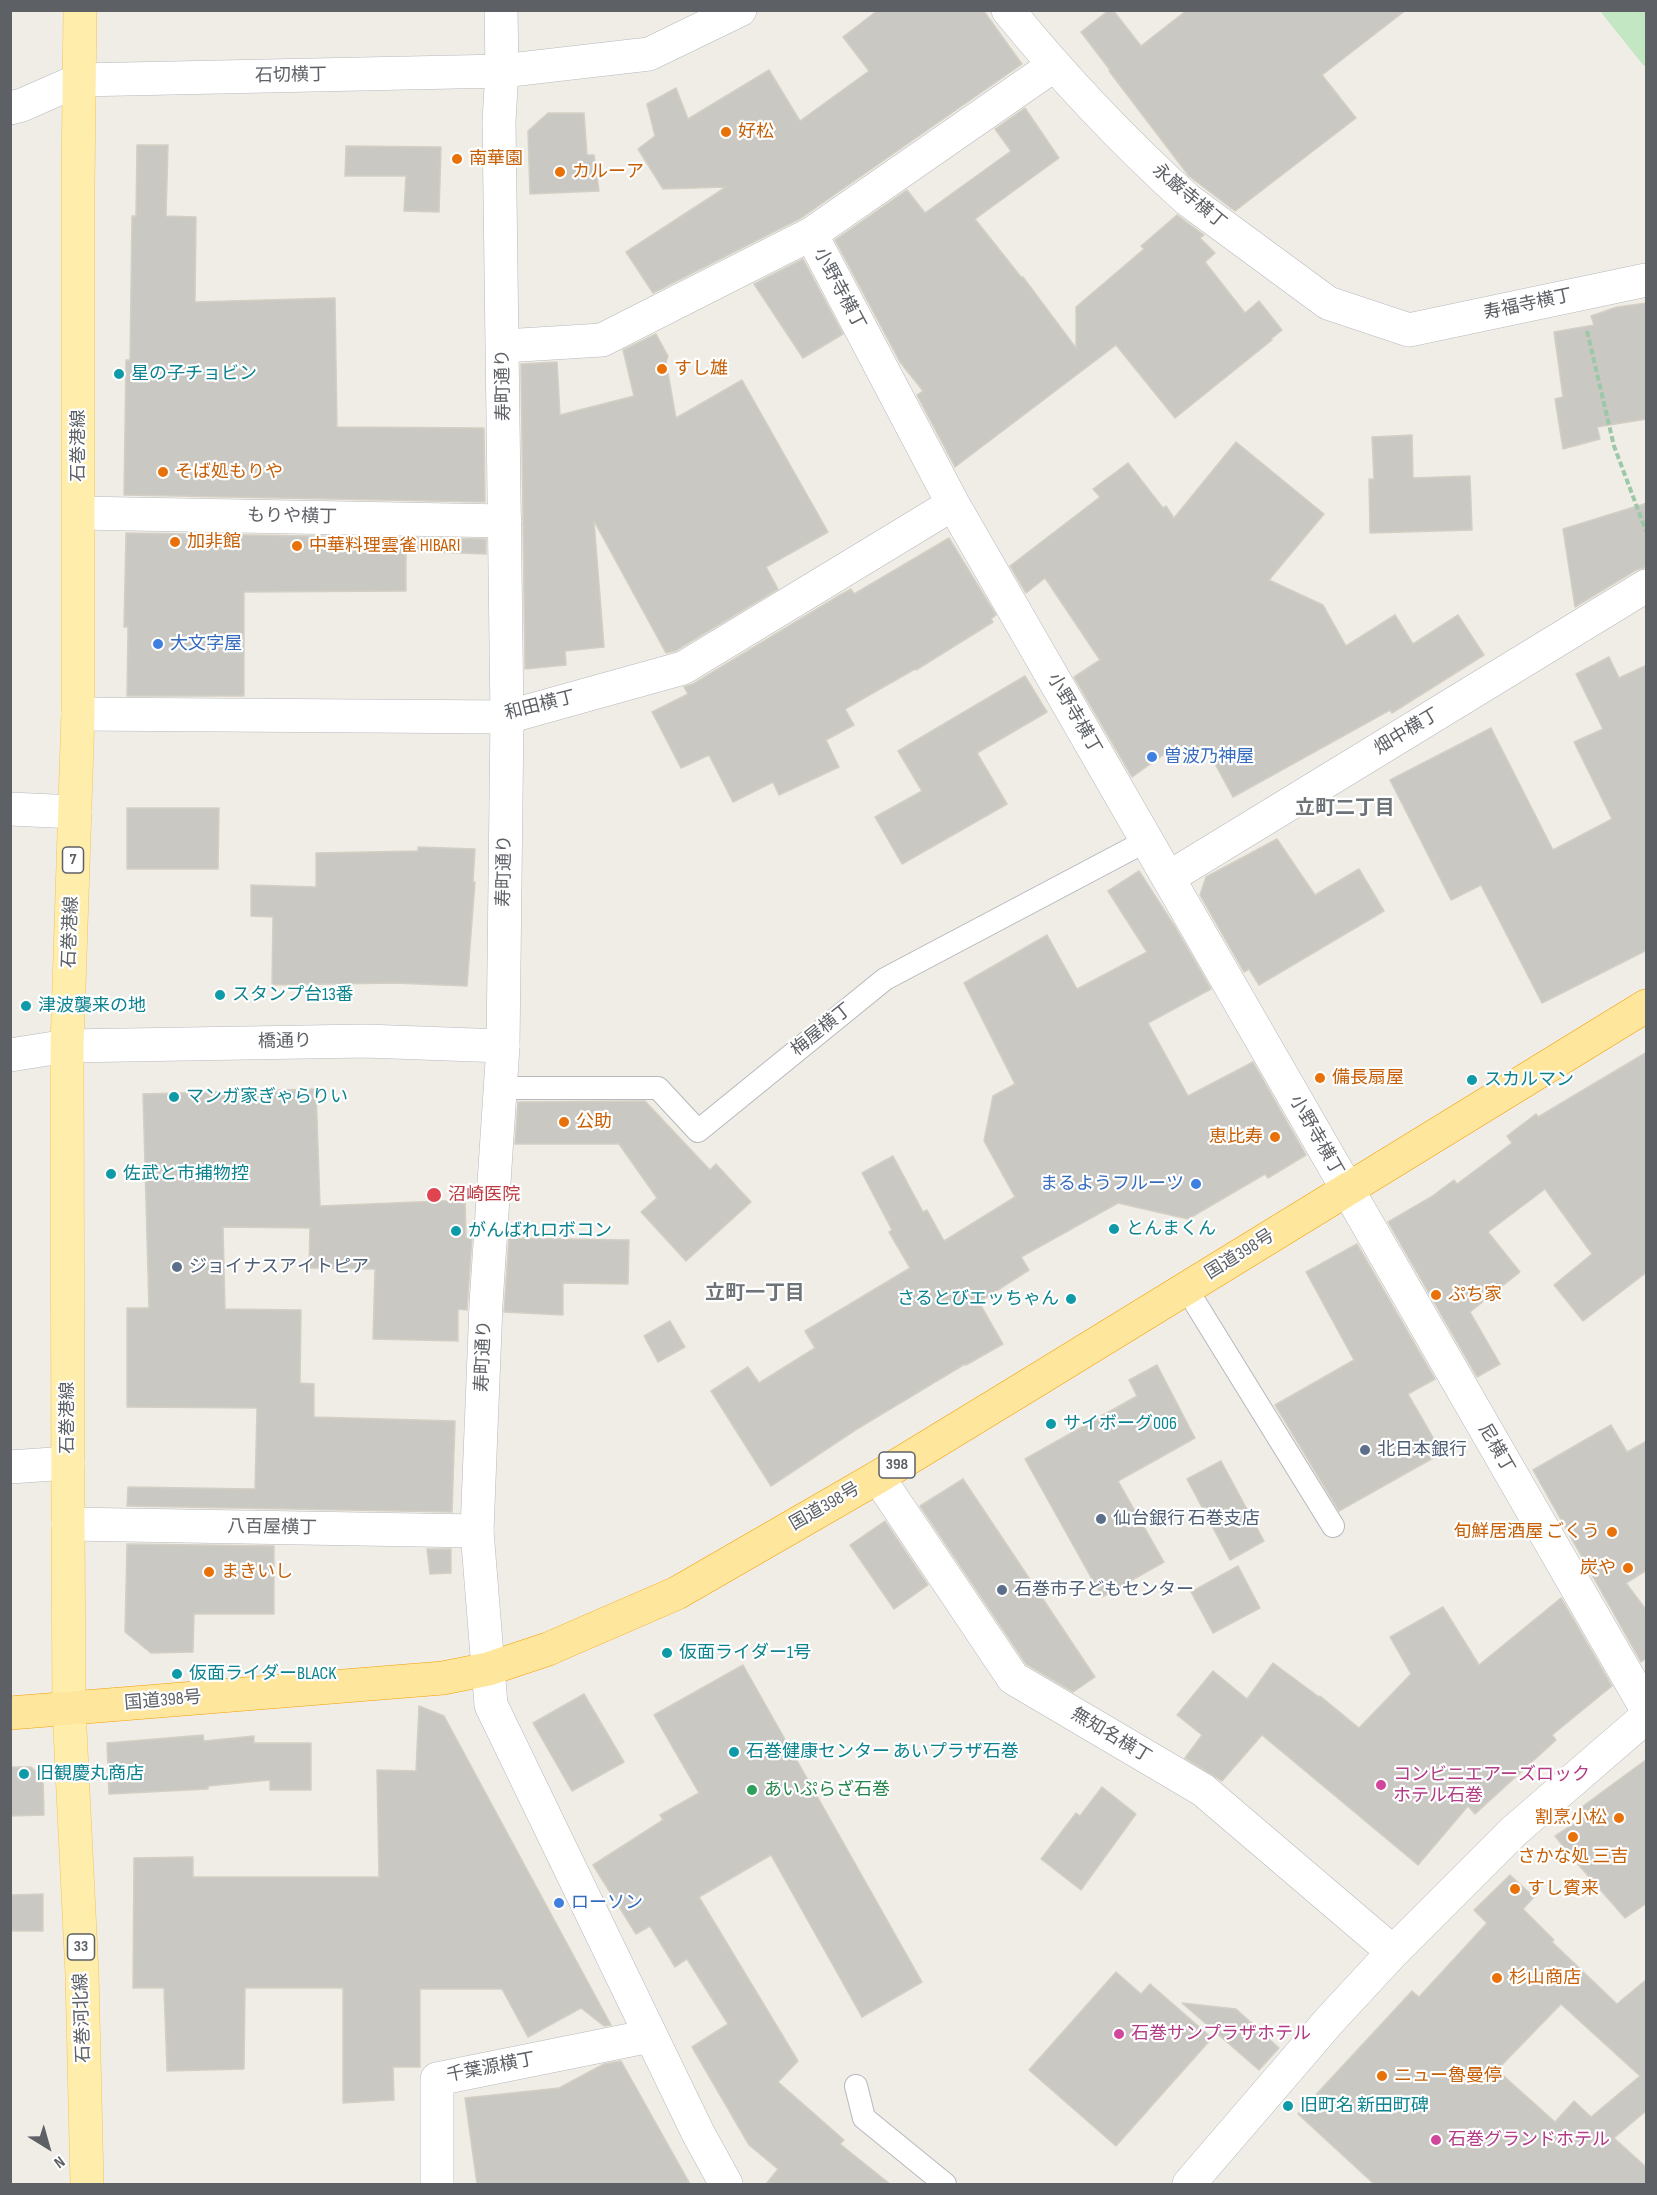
<!DOCTYPE html>
<meta charset="utf-8">
<style>
body{margin:0}
#map{position:relative;width:1657px;height:2195px;overflow:hidden;background:#f0ede6;font-family:"Sofia Sans Condensed",sans-serif}
canvas{display:block}
.frame{position:absolute;inset:0;border:12px solid #5d6166;pointer-events:none}
.north{position:absolute;left:18px;top:2117px;width:60px;height:60px;-webkit-text-stroke:4px #fff;paint-order:stroke;rotate:143deg;font-size:16px;font-weight:700;line-height:24px;text-align:center;color:#5d6166}
.north::after{content:'';display:block;margin:auto;width:21px;height:27px;background:#5d6166;clip-path:polygon(50% 0,100% 100%,50% 72%,0 100%)}
</style>
<div id="map">
<canvas width="1657" height="2195"></canvas>
<div class="frame"></div>
<div class="north">N</div>
</div>
<script>
const context = document.querySelector('canvas').getContext('2d');
context.lineJoin = 'round';
function fillPath(path, color) {
  context.fillStyle = color;
  context.fill(path, 'evenodd');
}
function trace(path, color, width, dash) {
  context.strokeStyle = color;
  context.lineWidth = width;
  context.lineCap = dash ? 'butt' : 'round';
  context.setLineDash(dash || []);
  context.stroke(path);
}
function label(font, color, halo, rows, align = 'center') {
  context.font = font + ' "Sofia Sans Condensed","Noto Sans JP",sans-serif';
  context.lineWidth = 4.5;
  context.setLineDash([]);
  context.textBaseline = 'middle';
  context.strokeStyle = halo;
  context.fillStyle = color;
  for (const [text, x, y, turn = 0] of rows) {
    context.save();
    context.translate(x, y);
    context.rotate((+turn || 0) * Math.PI / 180);
    context.textAlign = isNaN(turn) ? turn : align;
    if (halo) context.strokeText(text, 0, 0);
    context.fillText(text, 0, 0);
    context.restore();
  }
}
fillPath(new Path2D(`
 M 1600,11 L 1646,11 L 1646,66 L 1643,65 Z`), '#c3e7c2');
const building = new Path2D(`
 M 878,10 L 983,10 L 1022,64 L 801,218 L 653,293 L 626,252 L 726,187 L 663,189 L 638,149 L 655,136 L 647,104 L 676,88 L 688,119 L 769,70 L 800,121 L 869,71 L 843,37 Z
 M 1109,10 L 1113,10 L 1141,46 L 1187,10 L 1406,10 L 1322,75 L 1356,118 L 1235,211 L 1189,176 L 1109,71 L 1110,70 L 1081,32 Z
 M 1025,108 L 1059,158 L 975,219 L 1021,277 L 1023,277 L 1076,348 L 1076,307 L 1144,249 L 1141,246 L 1177,215 L 1204,235 L 1200,238 L 1215,253 L 1205,262 L 1245,313 L 1259,301 L 1282,330 L 1271,339 L 1272,340 L 1175,418 L 1116,345 L 955,467 L 917,395 L 923,391 L 900,362 L 835,240 L 907,190 L 925,213 L 1011,151 L 995,129 Z
 M 548,113 L 584,113 L 587,155 L 594,155 L 599,191 L 530,194 L 528,131 Z
 M 137,145 L 168,145 L 166,216 L 196,217 L 195,302 L 335,298 L 337,427 L 484,428 L 485,502 L 124,495 L 126,360 L 130,360 L 132,216 L 136,216 Z
 M 346,146 L 441,147 L 439,212 L 404,211 L 406,176 L 345,176 Z
 M 803,259 L 843,334 L 803,358 L 754,284 Z
 M 1647,303 L 1647,419 L 1597,427 L 1600,439 L 1563,449 L 1555,399 L 1563,397 L 1554,332 L 1594,325 L 1591,316 L 1617,307 Z
 M 656,334 L 668,356 L 666,362 L 676,418 L 742,380 L 828,532 L 766,567 L 778,589 L 675,651 L 666,653 L 594,521 L 604,647 L 565,651 L 566,665 L 525,669 L 521,364 L 557,362 L 560,415 L 634,396 L 623,350 Z
 M 1412,435 L 1413,478 L 1470,476 L 1472,530 L 1370,533 L 1369,479 L 1374,479 L 1372,437 Z
 M 1236,442 L 1324,514 L 1269,580 L 1323,605 L 1346,646 L 1395,615 L 1413,644 L 1458,615 L 1484,655 L 1392,713 L 1390,710 L 1233,797 L 1208,751 L 1176,746 L 1132,777 L 1074,677 L 1100,660 L 1045,578 L 1026,593 L 1010,566 L 1100,497 L 1093,489 L 1128,463 L 1163,508 L 1166,506 L 1174,518 Z
 M 1647,503 L 1647,567 L 1636,570 L 1575,607 L 1563,529 Z
 M 126,533 L 486,539 L 486,554 L 406,551 L 406,591 L 244,592 L 244,696 L 127,696 L 128,627 L 124,627 Z
 M 949,538 L 996,615 L 991,619 L 993,622 L 916,670 L 915,669 L 845,709 L 854,725 L 826,740 L 839,767 L 779,795 L 773,782 L 733,802 L 709,755 L 681,768 L 652,712 L 688,694 L 684,687 L 693,684 L 840,595 L 851,589 L 854,594 Z
 M 1609,657 L 1619,678 L 1647,665 L 1647,950 L 1542,1003 L 1481,885 L 1451,900 L 1390,780 L 1491,728 L 1553,850 L 1612,819 L 1574,742 L 1603,729 L 1576,674 Z
 M 1025,676 L 1047,712 L 977,753 L 1007,804 L 902,864 L 875,817 L 922,791 L 898,751 Z
 M 127,808 L 219,808 L 218,869 L 127,869 Z
 M 1277,839 L 1315,895 L 1359,869 L 1384,911 L 1259,985 L 1249,969 L 1244,972 L 1200,895 L 1206,877 Z
 M 418,847 L 475,849 L 473,882 L 475,882 L 467,986 L 394,983 L 272,985 L 273,917 L 251,916 L 251,885 L 316,887 L 316,853 L 418,851 Z
 M 1139,871 L 1174,925 L 1211,989 L 1148,1023 L 1188,1096 L 1253,1062 L 1306,1155 L 1268,1178 L 1265,1174 L 1188,1219 L 1118,1203 L 1021,1257 L 1029,1270 L 979,1302 L 1003,1344 L 966,1365 L 965,1364 L 857,1429 L 771,1486 L 711,1391 L 748,1367 L 759,1383 L 815,1348 L 805,1331 L 910,1268 L 889,1232 L 892,1230 L 862,1173 L 893,1156 L 923,1212 L 927,1210 L 944,1241 L 1015,1197 L 984,1141 L 993,1096 L 1015,1084 L 964,983 L 1047,935 L 1077,989 L 1147,952 L 1108,891 Z
 M 1647,1052 L 1647,1272 L 1583,1321 L 1554,1285 L 1592,1254 L 1545,1189 L 1488,1232 L 1520,1272 L 1470,1312 L 1500,1364 L 1477,1377 L 1388,1222 L 1431,1197 L 1454,1180 L 1457,1184 L 1512,1143 L 1507,1136 L 1536,1114 L 1538,1117 Z
 M 316,1089 L 320,1206 L 465,1200 L 466,1238 L 472,1238 L 467,1310 L 458,1309 L 458,1341 L 373,1339 L 375,1269 L 309,1268 L 310,1228 L 223,1227 L 225,1309 L 301,1310 L 300,1383 L 314,1384 L 314,1417 L 455,1421 L 452,1512 L 127,1506 L 128,1487 L 255,1489 L 257,1408 L 127,1407 L 127,1308 L 149,1308 L 143,1094 Z
 M 645,1101 L 710,1170 L 716,1164 L 751,1202 L 686,1261 L 641,1212 L 657,1198 L 619,1144 L 515,1144 L 518,1102 Z
 M 509,1238 L 629,1240 L 628,1284 L 563,1283 L 563,1315 L 504,1312 Z
 M 1357,1244 L 1435,1379 L 1408,1394 L 1442,1453 L 1339,1511 L 1275,1405 L 1354,1360 L 1306,1272 Z
 M 670,1321 L 685,1347 L 658,1362 L 644,1336 Z
 M 1157,1365 L 1195,1438 L 1118,1481 L 1164,1562 L 1102,1597 L 1025,1459 L 1137,1396 L 1129,1380 Z
 M 1611,1425 L 1627,1452 L 1647,1441 L 1647,1570 L 1626,1583 L 1647,1611 L 1647,1658 L 1641,1662 L 1533,1470 Z
 M 1221,1461 L 1264,1541 L 1230,1560 L 1187,1479 Z
 M 963,1479 L 1095,1677 L 1073,1692 L 1026,1664 L 920,1506 Z
 M 885,1521 L 928,1585 L 894,1609 L 850,1545 Z
 M 127,1544 L 274,1546 L 274,1614 L 194,1614 L 193,1652 L 151,1653 L 125,1632 Z
 M 427,1549 L 451,1549 L 451,1573 L 430,1574 Z
 M 1238,1566 L 1260,1608 L 1213,1633 L 1191,1592 Z
 M 1561,1598 L 1612,1686 L 1552,1735 L 1556,1740 L 1475,1814 L 1468,1806 L 1418,1865 L 1262,1735 L 1222,1781 L 1185,1758 L 1202,1735 L 1177,1715 L 1213,1671 L 1247,1699 L 1273,1663 L 1319,1697 L 1320,1696 L 1359,1728 L 1411,1674 L 1390,1637 L 1443,1607 L 1479,1665 Z
 M 743,1665 L 922,1982 L 862,2017 L 771,1855 L 699,1897 L 798,2061 L 778,2082 L 844,2140 L 840,2144 L 890,2184 L 766,2184 L 778,2169 L 749,2145 L 692,2047 L 728,2024 L 687,1959 L 675,1967 L 650,1926 L 636,1934 L 593,1865 L 663,1820 L 660,1815 L 699,1793 L 654,1715 Z
 M 584,1694 L 624,1762 L 572,1791 L 533,1723 Z
 M 419,1706 L 444,1716 L 611,2025 L 604,2026 L 581,2008 L 528,2037 L 502,1989 L 420,1989 L 420,2067 L 393,2067 L 394,2100 L 343,2103 L 343,1988 L 245,1988 L 244,2069 L 167,2071 L 164,1988 L 133,1988 L 134,1858 L 193,1857 L 193,1877 L 379,1877 L 377,1770 L 416,1771 Z
 M 203,1735 L 204,1741 L 254,1736 L 254,1743 L 311,1743 L 311,1790 L 270,1790 L 270,1780 L 208,1786 L 208,1789 L 109,1794 L 107,1743 Z
 M 1647,1759 L 1647,1903 L 1625,1918 L 1569,1854 L 1555,1836 L 1585,1816 L 1579,1809 Z
 M 10,1767 L 31,1767 L 43,1778 L 44,1815 L 10,1816 Z
 M 1102,1787 L 1136,1814 L 1081,1890 L 1041,1859 L 1076,1813 L 1080,1816 Z
 M 1510,1875 L 1534,1897 L 1523,1909 L 1554,1940 L 1552,1942 L 1617,2004 L 1647,1979 L 1647,2110 L 1614,2138 L 1647,2168 L 1647,2184 L 1374,2184 L 1298,2114 L 1412,1991 L 1419,1997 L 1487,1923 L 1474,1910 ZM 1561,2004 L 1640,2076 L 1591,2117 L 1574,2101 L 1555,2122 L 1497,2070 Z
 M 43,1894 L 43,1931 L 10,1931 L 10,1895 Z
 M 1116,1972 L 1141,1994 L 1150,1984 L 1212,2038 L 1116,2146 L 1029,2070 Z
 M 1182,2003 L 1236,2009 L 1279,2048 L 1259,2070 Z
 M 621,2061 L 690,2184 L 477,2184 L 465,2098 L 559,2088 L 604,2064 Z`);
fillPath(building, '#cac8c3');
trace(building, '#d4cfc4', 1.5);
const service = new Path2D(`
 M 500,1088 L 658,1088 L 698,1131 L 885,979 L 1146,841
 M 1186,1288 L 1333,1526
 M 856,2086 L 864,2118 L 945,2184`);
const minor = new Path2D(`
 M 501,10 L 502,71 L 649,54 L 740,10
 M 1008,10 C 1064,79 1123,141 1188,200 L 1328,303 L 1409,330 L 1646,280
 M 811,234 L 953,504 L 1646,1708
 M 504,346 L 602,340 L 811,234 L 1053,66
 M 79,513 L 505,521
 M 78,714 L 507,717 L 683,668 L 953,504
 M 10,809 L 75,812
 M 1168,878 L 1646,586
 M 10,1055 L 67,1046 L 365,1041 L 503,1046
 M 10,1467 L 68,1463
 M 878,1477 L 1013,1678 L 1203,1790 L 1393,1952
 M 68,1524 L 477,1531
 M 437,2184 L 437,2079 L 650,2036
 M 1189,2184 L 1330,2020 L 1393,1952 L 1514,1831 L 1646,1717`);
const tertiary = new Path2D(`
 M 10,108 L 22,105 L 79,80 L 502,71 L 499,121 L 507,717 L 503,1046 L 486,1304 L 477,1531 L 491,1705 L 698,2133 L 726,2184`);
const primary = new Path2D(`
 M 80,10 L 78,184 L 78,714 L 67,1046 L 68,1524 L 69,1709 L 82,1974 L 87,2184`);
const trunk = new Path2D(`
 M 10,1713 L 443,1678 L 488,1669 L 548,1649 L 677,1593 L 878,1477 L 1037,1380 L 1646,1006`);
trace(service, '#b6b8bc', 24);
trace(minor, '#b6b8bc', 34);
trace(tertiary, '#b6b8bc', 34);
trace(primary, '#f2c35c', 34);
trace(trunk, '#f59f00', 34);
trace(new Path2D(`
 M 1587,331 L 1614,446 L 1646,531`), '#9bc8a6', 4, [6, 3]);
trace(service, '#fff', 22);
trace(minor, '#fff', 33);
trace(tertiary, '#fff', 33);
trace(primary, '#ffeeab', 33);
trace(trunk, '#fee69d', 33);
for (const [x, y, r, color] of [
 [726,132,6,"#e8710a"],
 [457,159,6,"#e8710a"],
 [560,172,6,"#e8710a"],
 [662,369,6,"#e8710a"],
 [119,374,6,"#0f9aa8"],
 [163,472,6,"#e8710a"],
 [175,542,6,"#e8710a"],
 [297,546,6,"#e8710a"],
 [158,644,6,"#3f7fe0"],
 [1152,757,6,"#3f7fe0"],
 [220,995,6,"#0f9aa8"],
 [26,1006,6,"#0f9aa8"],
 [1320,1078,6,"#e8710a"],
 [1472,1080,6,"#0f9aa8"],
 [174,1097,6,"#0f9aa8"],
 [564,1122,6,"#e8710a"],
 [1275,1137,6,"#e8710a"],
 [111,1174,6,"#0f9aa8"],
 [1196,1184,6,"#3f7fe0"],
 [434,1195,8,"#e0444e"],
 [1114,1229,6,"#0f9aa8"],
 [456,1231,6,"#0f9aa8"],
 [177,1267,6,"#5c6f8a"],
 [1436,1295,6,"#e8710a"],
 [1071,1299,6,"#0f9aa8"],
 [1051,1424,6,"#0f9aa8"],
 [1365,1450,6,"#5c6f8a"],
 [1101,1519,6,"#5c6f8a"],
 [1612,1532,6,"#e8710a"],
 [1628,1568,6,"#e8710a"],
 [209,1572,6,"#e8710a"],
 [1002,1590,6,"#5c6f8a"],
 [667,1653,6,"#0f9aa8"],
 [177,1674,6,"#0f9aa8"],
 [734,1752,6,"#0f9aa8"],
 [24,1774,6,"#0f9aa8"],
 [1381,1785,6,"#d1479c"],
 [752,1790,6,"#2e9e5b"],
 [1619,1818,6,"#e8710a"],
 [1573,1837,6,"#e8710a"],
 [1515,1889,6,"#e8710a"],
 [559,1903,6,"#3f7fe0"],
 [1497,1978,6,"#e8710a"],
 [1119,2034,6,"#d1479c"],
 [1382,2076,6,"#e8710a"],
 [1288,2106,6,"#0f9aa8"],
 [1436,2140,6,"#d1479c"]
]) {
  const dot = new Path2D();
  dot.arc(x, y, r, 0, 2 * Math.PI);
  context.fillStyle = color;
  context.fill(dot);
  trace(dot, '#fff', 2);
}
for (const [x, y, w] of [
 [73,860,21],
 [897,1465,36],
 [81,1947,27]
]) {
  const box = new Path2D();
  box.roundRect(x - w / 2, y - 13, w, 26, 4.5);
  context.fillStyle = '#fff';
  context.fill(box);
  trace(box, '#5d6166', 1.5);
}
label('bold 16px', '#5d6166', null, [
 ["7",73,860],
 ["398",897,1465],
 ["33",81,1947]
]);
label('18px', '#5d6166', '#fff', [
 ["石切横丁",291,76,-1],
 ["永巌寺横丁",1189,197,40],
 ["小野寺横丁",839,289,62],
 ["寿福寺横丁",1528,305,-12],
 ["寿町通り",504,385,-91],
 ["石巻港線",79,446,-90],
 ["もりや横丁",292,517,1],
 ["和田横丁",540,706,-14],
 ["小野寺横丁",1074,714,60],
 ["畑中横丁",1407,732,-31],
 ["寿町通り",505,871,-89],
 ["石巻港線",71,932,-88],
 ["梅屋横丁",822,1030,-39],
 ["橋通り",285,1042,-1],
 ["小野寺横丁",1316,1136,60],
 ["国道398号",1240,1255,-32],
 ["寿町通り",484,1356,-88],
 ["石巻港線",68,1418,-90],
 ["尼横丁",1496,1449,60],
 ["国道398号",825,1507,-30],
 ["八百屋横丁",272,1528,1],
 ["国道398号",163,1701,-5],
 ["無知名横丁",1111,1736,31],
 ["石巻河北線",83,2018,-92],
 ["千葉源横丁",491,2068,-11]
]);
label('18px', '#c56008', '#fff', [
 ["好松",738,132],
 ["南華園",469,159],
 ["カルーア",572,172],
 ["すし雄",674,369],
 ["そば処もりや",175,472],
 ["加非館",187,542],
 ["中華料理雲雀 HIBARI",309,546],
 ["備長扇屋",1332,1078],
 ["公助",576,1122],
 ["恵比寿",1263,1137,"right"],
 ["ぷち家",1448,1295],
 ["旬鮮居酒屋 ごくう",1600,1532,"right"],
 ["炭や",1616,1568,"right"],
 ["まきいし",221,1572],
 ["割烹小松",1607,1818,"right"],
 ["さかな処 三吉",1573,1857,"center"],
 ["すし賓来",1527,1889],
 ["杉山商店",1509,1978],
 ["ニュー魯曼停",1394,2076]
], 'left');
label('18px', '#0d838f', '#fff', [
 ["星の子チョビン",131,374],
 ["スタンプ台13番",232,995],
 ["津波襲来の地",38,1006],
 ["スカルマン",1484,1080],
 ["マンガ家ぎゃらりい",186,1097],
 ["佐武と市捕物控",123,1174],
 ["とんまくん",1126,1229],
 ["がんばれロボコン",468,1231],
 ["さるとびエッちゃん",1059,1299,"right"],
 ["サイボーグ006",1063,1424],
 ["仮面ライダー1号",679,1653],
 ["仮面ライダーBLACK",189,1674],
 ["石巻健康センター あいプラザ石巻",746,1752],
 ["旧観慶丸商店",36,1774],
 ["旧町名 新田町碑",1300,2106]
], 'left');
label('18px', '#366cbe', '#fff', [
 ["大文字屋",170,644],
 ["曽波乃神屋",1164,757],
 ["まるようフルーツ",1184,1184,"right"],
 ["ローソン",571,1903]
], 'left');
label('18px', '#be3a42', '#fff', [
 ["沼崎医院",448,1195]
], 'left');
label('18px', '#4e5e75', '#fff', [
 ["ジョイナスアイトピア",189,1267],
 ["北日本銀行",1377,1450],
 ["仙台銀行 石巻支店",1113,1519],
 ["石巻市子どもセンター",1014,1590]
], 'left');
label('18px', '#b23c85', '#fff', [
 ["コンビニエアーズロック",1393,1775],
 ["ホテル石巻",1393,1796],
 ["石巻サンプラザホテル",1131,2034],
 ["石巻グランドホテル",1448,2140]
], 'left');
label('18px', '#27864d', '#fff', [
 ["あいぷらざ石巻",764,1790]
], 'left');
label('bold 20px', '#6e7378', '#fff', [
 ["立町二丁目",1345,809],
 ["立町一丁目",755,1294]
]);
</script>
